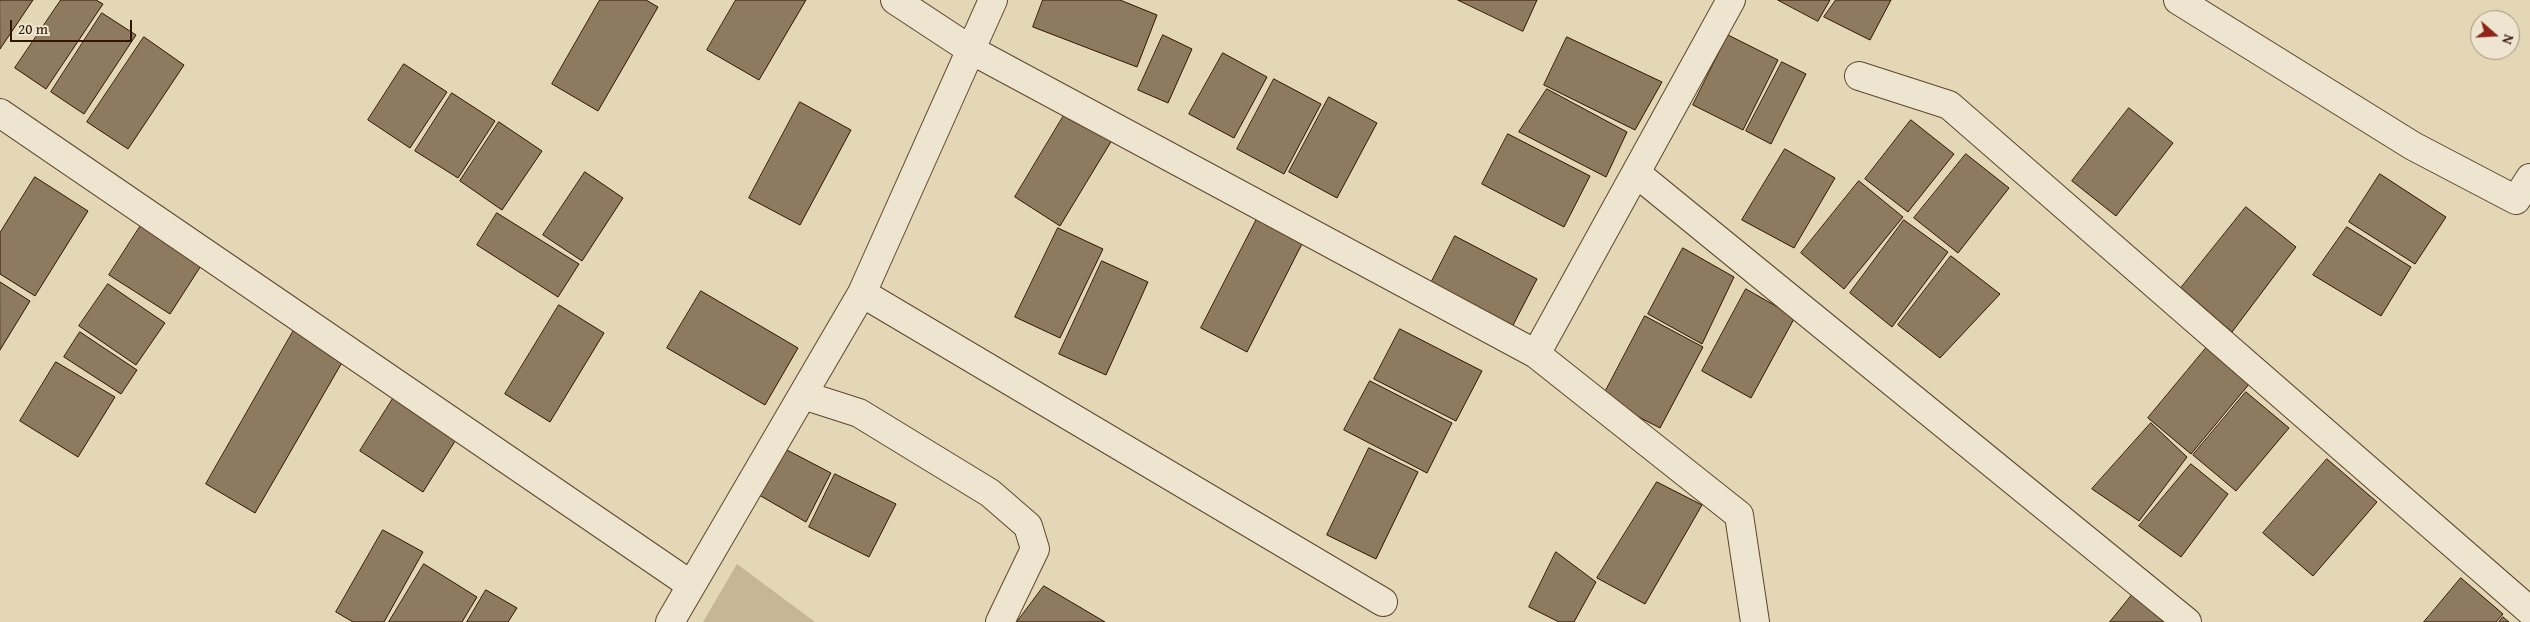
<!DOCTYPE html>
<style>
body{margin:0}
#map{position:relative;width:2530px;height:622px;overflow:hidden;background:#e4d7b5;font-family:"Gentium Book Plus",serif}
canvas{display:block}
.north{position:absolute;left:2470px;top:10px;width:50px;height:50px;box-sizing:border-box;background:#ede5cf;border:1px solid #a2927d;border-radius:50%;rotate:109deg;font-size:14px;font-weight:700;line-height:20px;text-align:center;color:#311501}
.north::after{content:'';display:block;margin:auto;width:18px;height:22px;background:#8f2418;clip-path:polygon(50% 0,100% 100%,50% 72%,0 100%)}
.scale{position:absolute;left:10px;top:20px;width:122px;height:22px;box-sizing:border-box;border:2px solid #311501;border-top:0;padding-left:6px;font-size:15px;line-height:18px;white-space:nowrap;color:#311501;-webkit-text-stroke:4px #ede5cf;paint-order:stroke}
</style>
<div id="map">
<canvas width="2530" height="622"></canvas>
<div class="north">N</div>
<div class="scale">20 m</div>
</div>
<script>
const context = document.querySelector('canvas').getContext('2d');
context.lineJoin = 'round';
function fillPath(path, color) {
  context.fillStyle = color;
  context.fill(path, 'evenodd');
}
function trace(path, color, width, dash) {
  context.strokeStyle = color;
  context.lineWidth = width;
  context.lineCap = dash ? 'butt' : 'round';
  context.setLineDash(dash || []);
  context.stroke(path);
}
fillPath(new Path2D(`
 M 737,564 L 815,622 L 703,622 Z`), '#c6b696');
const building = new Path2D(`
 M 0,0 L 33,0 L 0,49 Z
 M 61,0 L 96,0 L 103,4 L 46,89 L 15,68 Z
 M 600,0 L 646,0 L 658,7 L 598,111 L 552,84 Z
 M 736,0 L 806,0 L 759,80 L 707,50 Z
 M 1043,0 L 1120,0 L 1157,15 L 1137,67 L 1033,27 Z
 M 1458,0 L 1537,0 L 1523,31 Z
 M 1778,0 L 1830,0 L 1818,21 Z
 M 1836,0 L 1891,0 L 1870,40 L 1824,17 Z
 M 102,13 L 136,35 L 84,114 L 51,92 Z
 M 1163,35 L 1192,49 L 1168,103 L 1138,90 Z
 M 1728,35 L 1778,60 L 1743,130 L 1693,105 Z
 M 144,37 L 184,65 L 128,149 L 87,122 Z
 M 1567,37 L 1662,82 L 1635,130 L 1544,85 Z
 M 1223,53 L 1267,77 L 1234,138 L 1189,114 Z
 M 1782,62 L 1806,74 L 1771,144 L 1746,131 Z
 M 404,64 L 447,92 L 410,148 L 368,120 Z
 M 1274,79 L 1321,104 L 1284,174 L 1237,149 Z
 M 1547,89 L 1627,132 L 1606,177 L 1519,132 Z
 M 452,93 L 495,121 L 458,178 L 415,151 Z
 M 1329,97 L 1377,123 L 1337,198 L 1289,172 Z
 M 800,102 L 851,130 L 800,225 L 749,198 Z
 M 2129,108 L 2173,143 L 2116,216 L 2072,181 Z
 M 1066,112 L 1112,140 L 1060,226 L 1015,197 Z
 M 1911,120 L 1954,154 L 1908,212 L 1865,179 Z
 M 499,122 L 542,151 L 502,210 L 460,181 Z
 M 1508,134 L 1590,176 L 1564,227 L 1482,184 Z
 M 1785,149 L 1835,178 L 1794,248 L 1742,220 Z
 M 1966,154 L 2009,188 L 1958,253 L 1914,218 Z
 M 585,172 L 623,198 L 582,261 L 543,235 Z
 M 2380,174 L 2446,217 L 2415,264 L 2349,222 Z
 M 35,177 L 88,211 L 35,296 L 0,274 L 0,233 Z
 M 1859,181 L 1903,217 L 1844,289 L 1801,253 Z
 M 2246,207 L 2296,247 L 2232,332 L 2181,288 Z
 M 497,213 L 579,264 L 558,297 L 477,245 Z
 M 1260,213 L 1306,236 L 1247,352 L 1201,328 Z
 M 145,219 L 206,258 L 170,314 L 109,275 Z
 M 1904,220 L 1948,252 L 1892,327 L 1850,293 Z
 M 2347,227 L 2411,267 L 2381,316 L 2313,275 Z
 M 1058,228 L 1103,249 L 1060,338 L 1015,317 Z
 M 1455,236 L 1537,279 L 1511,329 L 1429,287 Z
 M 1683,248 L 1734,277 L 1702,344 L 1648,314 Z
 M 1951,256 L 2000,294 L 1940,358 L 1898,325 Z
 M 1102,261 L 1148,282 L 1106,375 L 1059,354 Z
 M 0,282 L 30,301 L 0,350 Z
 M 108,284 L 165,323 L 136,365 L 79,326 Z
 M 1746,289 L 1795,317 L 1751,398 L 1702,371 Z
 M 701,291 L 798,348 L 765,405 L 667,348 Z
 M 559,305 L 604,333 L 550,422 L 505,394 Z
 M 1645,316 L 1703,347 L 1660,428 L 1602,398 Z
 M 1400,329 L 1482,371 L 1456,421 L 1374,379 Z
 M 294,330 L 344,359 L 255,513 L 206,484 Z
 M 80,332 L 137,370 L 121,394 L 64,357 Z
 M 2207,347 L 2250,383 L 2191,454 L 2148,418 Z
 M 56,362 L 115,397 L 78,457 L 20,421 Z
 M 1370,381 L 1452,423 L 1427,473 L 1344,430 Z
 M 2246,392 L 2289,428 L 2236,491 L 2193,455 Z
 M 394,397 L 457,438 L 423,492 L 360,451 Z
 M 2151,423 L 2187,457 L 2139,521 L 2092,489 Z
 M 1369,448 L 1418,472 L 1376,559 L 1327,535 Z
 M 787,450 L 831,473 L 806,522 L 759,495 Z
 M 2327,459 L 2377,502 L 2313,576 L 2263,533 Z
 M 2191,464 L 2228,494 L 2181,557 L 2139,526 Z
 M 835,474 L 896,504 L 869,557 L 809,527 Z
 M 1657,482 L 1702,505 L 1645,604 L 1597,578 Z
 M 383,530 L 423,552 L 384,622 L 353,622 L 336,612 Z
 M 1556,552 L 1596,582 L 1574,622 L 1559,622 L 1529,607 Z
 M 424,564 L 477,597 L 462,622 L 389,622 Z
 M 2461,578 L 2503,614 L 2496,622 L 2424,622 Z
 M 1044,586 L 1105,622 L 1017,622 Z
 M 486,590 L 517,608 L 508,622 L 467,622 Z
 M 2132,595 L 2164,622 L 2110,622 Z
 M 2503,617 L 2509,622 L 2499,622 Z`);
fillPath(building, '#8e7a5f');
trace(building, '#311501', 1);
const minor = new Path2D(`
 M 895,0 L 971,50 L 1536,354
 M 1731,0 L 1536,354 L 1739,515 L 1755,622
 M 2178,0 L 2413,146 L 2516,200 L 2530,178
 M 1859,76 L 1949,105 L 2530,611
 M 0,113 L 691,585
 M 1636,173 L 2187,622
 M 862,293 L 1383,602
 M 803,395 L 859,413 L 990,493 L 1028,526 L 1035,549 L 1000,622
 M 670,622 L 862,293 L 993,0`);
trace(minor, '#5e462e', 30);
trace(minor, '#ede5cf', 28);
</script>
